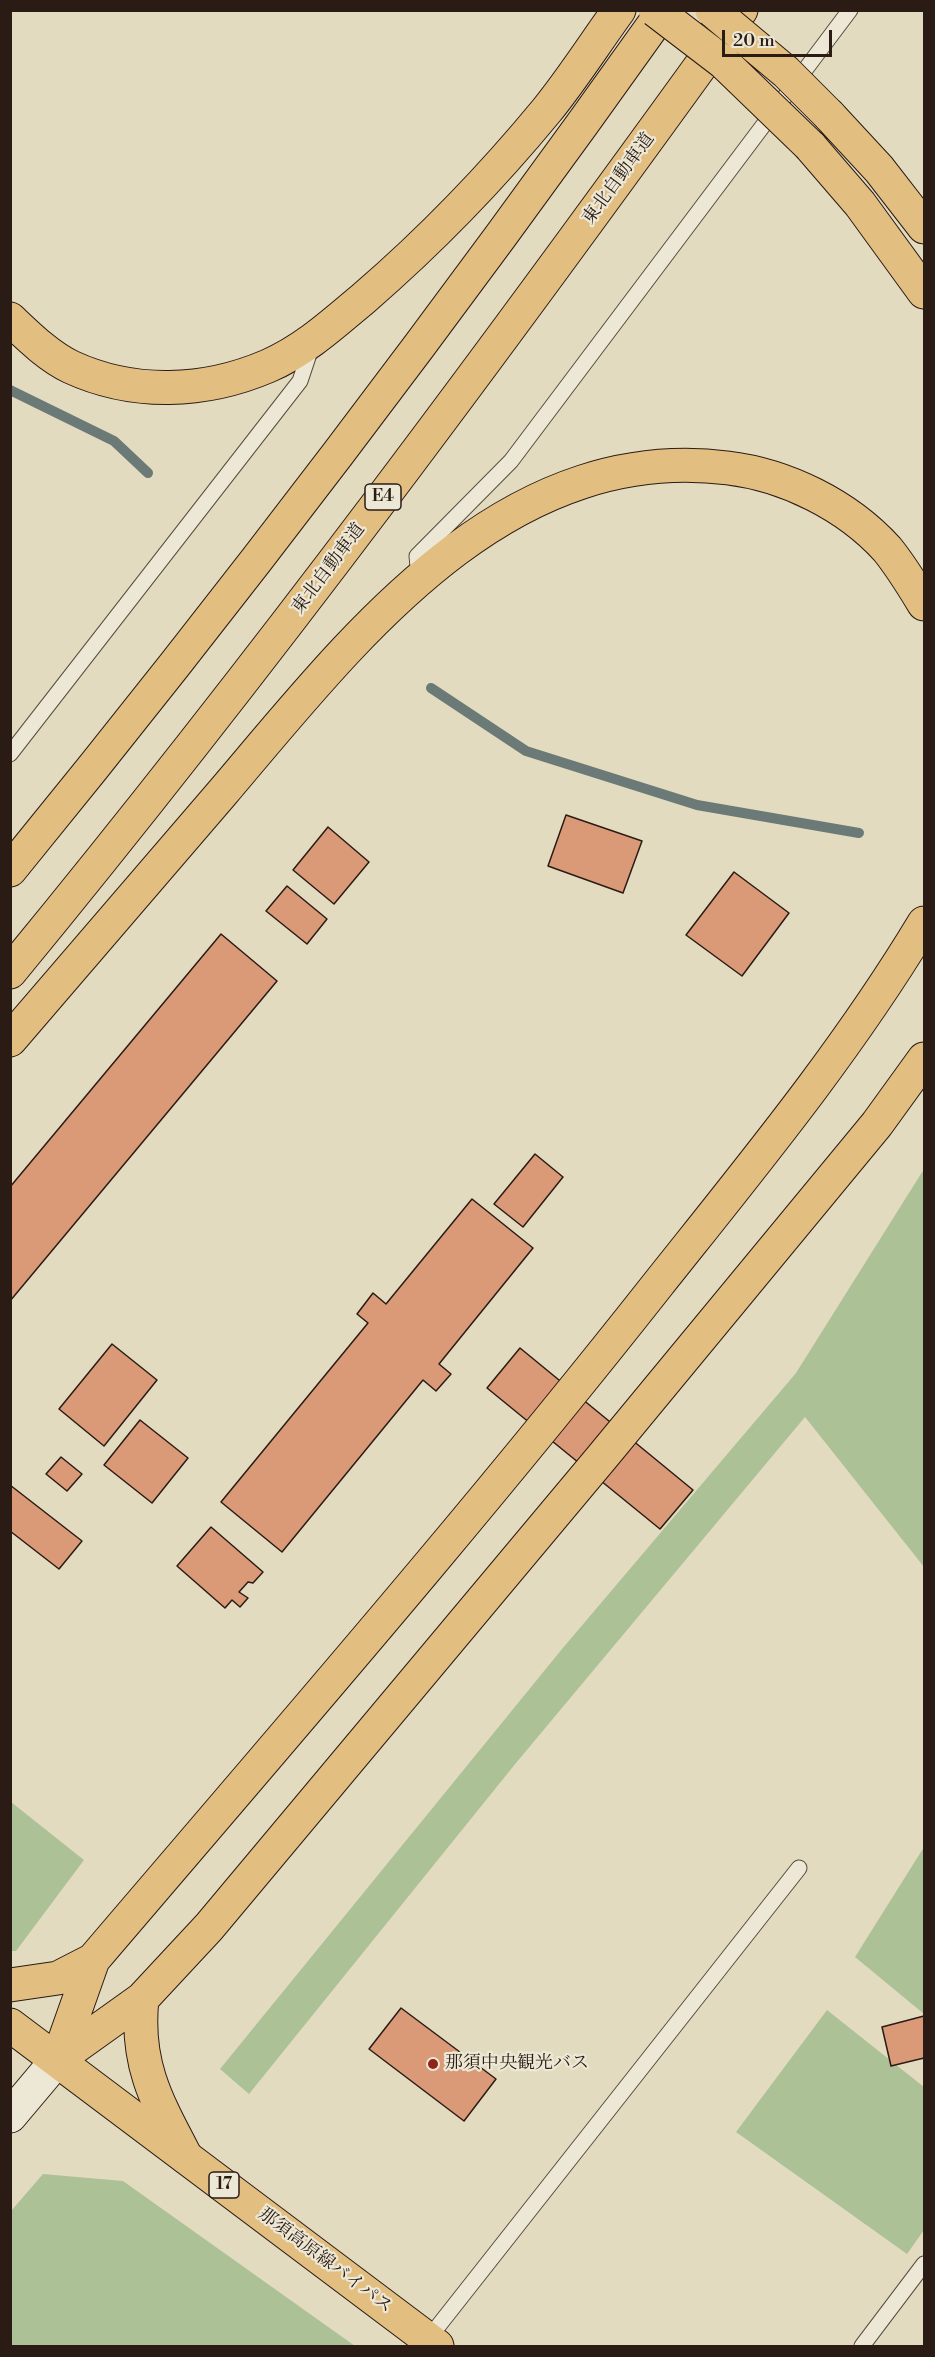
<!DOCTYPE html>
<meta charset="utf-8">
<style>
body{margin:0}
#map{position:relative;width:935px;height:2357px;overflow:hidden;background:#e3dbbf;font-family:"Libre Bodoni",serif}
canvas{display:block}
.frame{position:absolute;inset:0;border:12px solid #2a1b15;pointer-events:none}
.scale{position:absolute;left:722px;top:30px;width:110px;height:27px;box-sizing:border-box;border:3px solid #2a1b15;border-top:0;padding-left:8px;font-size:18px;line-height:21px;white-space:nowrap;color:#2a1b15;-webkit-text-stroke:4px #ede8d5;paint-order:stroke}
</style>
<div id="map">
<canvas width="935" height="2357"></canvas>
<div class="frame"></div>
<div class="scale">20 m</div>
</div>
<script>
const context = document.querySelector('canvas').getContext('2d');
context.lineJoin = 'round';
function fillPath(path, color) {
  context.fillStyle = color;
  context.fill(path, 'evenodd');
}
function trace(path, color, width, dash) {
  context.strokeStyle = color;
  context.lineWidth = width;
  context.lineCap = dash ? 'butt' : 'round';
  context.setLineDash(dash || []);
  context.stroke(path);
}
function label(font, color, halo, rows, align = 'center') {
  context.font = font + ' "Libre Bodoni","Noto Serif JP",serif';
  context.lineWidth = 4.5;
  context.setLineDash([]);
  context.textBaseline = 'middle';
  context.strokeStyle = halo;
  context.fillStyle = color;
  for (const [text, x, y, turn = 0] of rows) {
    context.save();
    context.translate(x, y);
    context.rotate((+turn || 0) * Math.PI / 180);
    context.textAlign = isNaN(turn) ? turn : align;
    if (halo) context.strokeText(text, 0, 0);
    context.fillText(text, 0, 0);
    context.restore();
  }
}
fillPath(new Path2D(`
 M 924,1169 L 924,1567 L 805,1417 L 516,1763 L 249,2094 L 220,2069 L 562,1649 L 796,1373 Z
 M 11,1802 L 84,1860 L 16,1951 L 10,1951 Z
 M 924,1847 L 924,2014 L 855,1957 Z
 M 827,2010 L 924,2087 L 924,2230 L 907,2254 L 736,2132 Z
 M 43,2174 L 123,2181 L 355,2346 L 11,2346 L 11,2211 Z`), '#adc197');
trace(new Path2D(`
 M 10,390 L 114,441 L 148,473
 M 431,688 L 526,751 L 697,805 L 859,833`), '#6b7a76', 10);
const building = new Path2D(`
 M 566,815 L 642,841 L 623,893 L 548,866 Z
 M 328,827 L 369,862 L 334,904 L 293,870 Z
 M 734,872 L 789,913 L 742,976 L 686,935 Z
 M 287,886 L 327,919 L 307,944 L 266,911 Z
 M 221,934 L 277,981 L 10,1301 L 10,1187 Z
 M 535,1154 L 563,1177 L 523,1227 L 494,1204 Z
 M 472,1199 L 533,1248 L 439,1364 L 451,1374 L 436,1391 L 423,1380 L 282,1552 L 221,1502 L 368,1323 L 357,1314 L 373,1293 L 386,1304 Z
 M 112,1344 L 157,1380 L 104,1446 L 59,1409 Z
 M 520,1348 L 693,1490 L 660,1529 L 487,1388 Z
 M 140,1420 L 188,1458 L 152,1503 L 104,1465 Z
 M 61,1457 L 82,1474 L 67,1491 L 46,1474 Z
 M 10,1485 L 82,1541 L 59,1569 L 10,1531 Z
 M 211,1527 L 263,1572 L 253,1583 L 248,1582 L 239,1592 L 248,1598 L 240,1607 L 232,1600 L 225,1608 L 177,1566 Z
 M 401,2008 L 496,2079 L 464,2121 L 369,2049 Z
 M 924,2016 L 924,2058 L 891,2066 L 882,2027 Z`);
fillPath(building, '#da9a78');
trace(building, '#2a1b15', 1.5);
const lane = new Path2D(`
 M 419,577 L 417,556 L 511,461 L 850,10
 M 10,754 L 300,381 L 312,345
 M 428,2339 L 799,1868
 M 862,2346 L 924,2264`);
const secondary = new Path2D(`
 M 10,2116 L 58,2059`);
const primary = new Path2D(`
 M 10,2025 L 437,2346`);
const highway = new Path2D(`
 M 829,115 L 879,169 L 924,227
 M 810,146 L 860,204 L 924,292
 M 10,319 C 28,336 48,356 71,367 C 134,396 205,393 268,366 C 305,350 334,323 364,298 C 431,240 491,178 547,110 C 573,78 595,43 619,10
 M 10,870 C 238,591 455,304 664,10
 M 10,972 C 266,661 505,337 741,10
 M 10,1040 C 81,957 152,874 223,792 C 353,639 503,440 728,468 C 786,475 847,505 887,549 C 901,566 913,586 924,604
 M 10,1985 L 58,1978 L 93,1960
 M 142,1999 C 135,2064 157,2102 186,2157
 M 58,2059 L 93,1960 C 284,1736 477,1514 659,1283 C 752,1166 847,1051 924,923
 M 58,2059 L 142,1999 L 209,1927 L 603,1456 L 877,1124 L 924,1059`);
trace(lane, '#584b40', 17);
trace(secondary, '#2a1b15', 35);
trace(primary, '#2a1b15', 35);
trace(highway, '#2a1b15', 35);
trace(lane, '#ede8d5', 15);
trace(secondary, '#ede8d5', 33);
trace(primary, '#e2be80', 33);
trace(highway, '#e2be80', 33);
const highwayBridge = new Path2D(`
 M 655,10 L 723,62 L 810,146
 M 712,10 L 786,72 L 829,115`);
trace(highwayBridge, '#2a1b15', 35, []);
trace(highwayBridge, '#e2be80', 33);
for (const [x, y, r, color] of [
 [433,2064,6,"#8f2418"]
]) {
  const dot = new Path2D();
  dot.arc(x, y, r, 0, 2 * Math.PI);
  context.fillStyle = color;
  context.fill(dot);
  trace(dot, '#ede8d5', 2);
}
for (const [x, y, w] of [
 [383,497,36],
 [224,2185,30]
]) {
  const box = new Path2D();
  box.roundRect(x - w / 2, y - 13, w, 26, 4.5);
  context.fillStyle = '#ede8d5';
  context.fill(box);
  trace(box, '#2a1b15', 1.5);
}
label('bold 16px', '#2a1b15', null, [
 ["E4",383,497],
 ["17",224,2185]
]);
label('18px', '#2a1b15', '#ede8d5', [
 ["東北自動車道",619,179,-54],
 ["東北自動車道",329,569,-53],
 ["那須高原線バイパス",325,2261,37]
]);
label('18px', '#2a1b15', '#ede8d5', [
 ["那須中央観光バス",445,2064]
], 'left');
</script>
